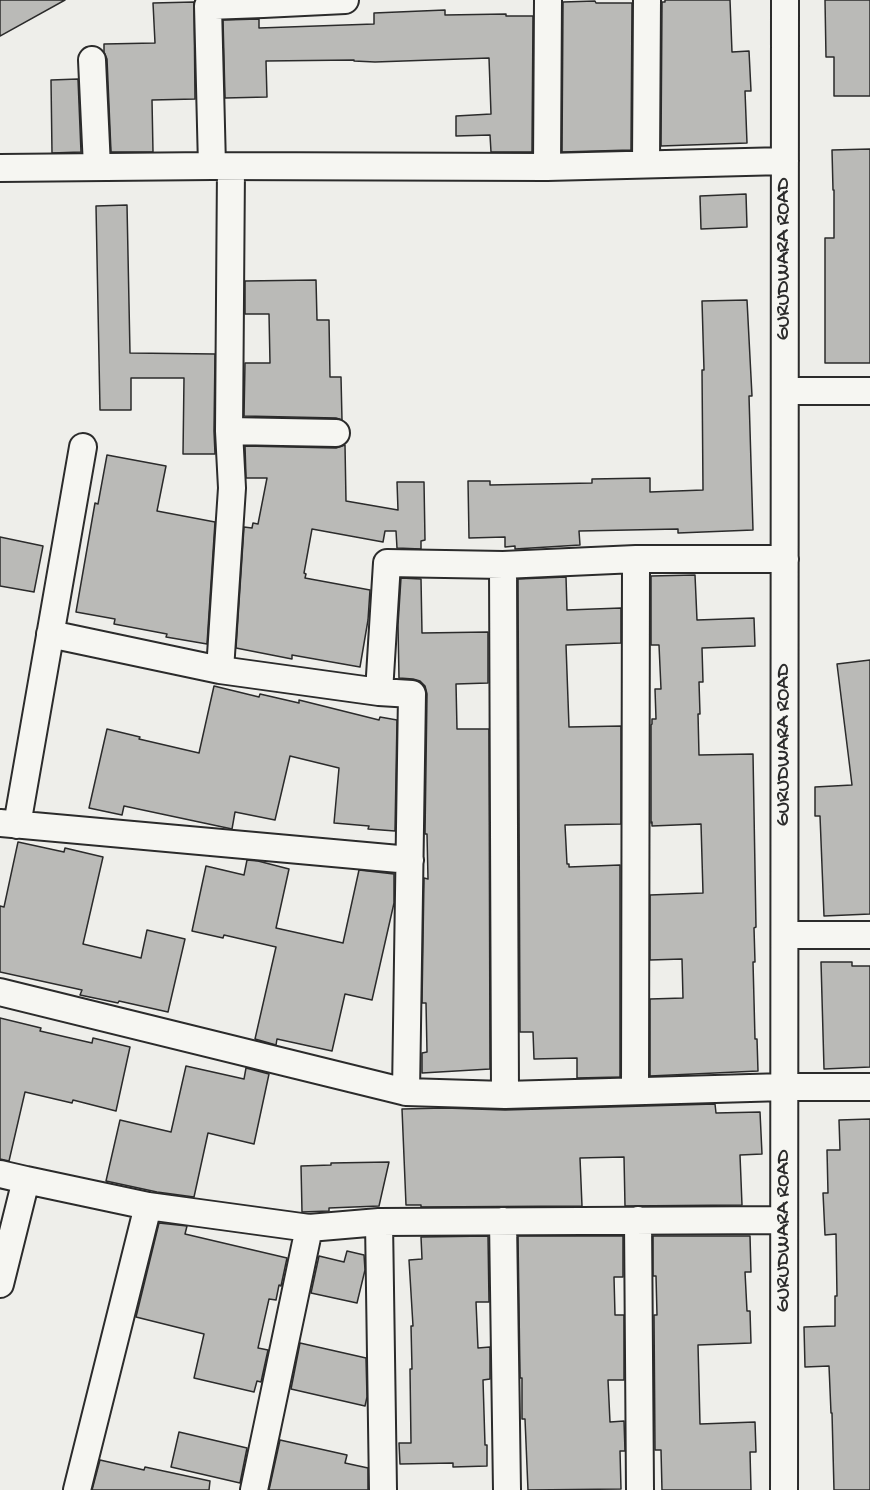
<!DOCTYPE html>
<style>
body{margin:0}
canvas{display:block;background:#eeeeea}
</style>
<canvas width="870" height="1490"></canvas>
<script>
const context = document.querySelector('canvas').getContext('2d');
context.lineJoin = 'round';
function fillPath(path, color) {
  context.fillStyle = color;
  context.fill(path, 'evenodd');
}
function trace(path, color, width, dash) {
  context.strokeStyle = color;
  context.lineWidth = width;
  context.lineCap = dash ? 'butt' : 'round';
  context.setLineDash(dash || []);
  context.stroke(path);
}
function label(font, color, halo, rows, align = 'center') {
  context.font = font + ' "Gochi Hand",sans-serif';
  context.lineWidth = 4.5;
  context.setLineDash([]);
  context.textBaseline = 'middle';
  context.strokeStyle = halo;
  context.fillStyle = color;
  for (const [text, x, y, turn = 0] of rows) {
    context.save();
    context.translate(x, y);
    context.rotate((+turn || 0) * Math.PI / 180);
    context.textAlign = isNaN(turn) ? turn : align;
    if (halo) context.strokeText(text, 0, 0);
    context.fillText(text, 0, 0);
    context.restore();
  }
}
const building = new Path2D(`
 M 0,0 L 65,0 L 0,36 Z
 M 665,0 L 730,0 L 732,52 L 749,51 L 751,91 L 745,91 L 747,143 L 661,146 L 662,2 L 665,2 Z
 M 825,0 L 870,0 L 870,96 L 834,96 L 834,57 L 826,57 Z
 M 595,1 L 596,3 L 632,3 L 631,150 L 562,152 L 563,2 Z
 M 194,2 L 195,99 L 152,100 L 153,152 L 111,152 L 107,59 L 104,52 L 104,44 L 155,43 L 153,3 Z
 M 445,10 L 445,15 L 506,14 L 506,16 L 533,16 L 532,152 L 491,152 L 490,135 L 456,136 L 456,116 L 491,114 L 489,58 L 375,62 L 354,61 L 354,60 L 266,61 L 267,97 L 225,98 L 223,20 L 259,19 L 259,28 L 374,24 L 374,13 Z
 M 78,79 L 81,152 L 52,153 L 51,80 Z
 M 870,149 L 870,363 L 825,363 L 825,238 L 834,238 L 834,190 L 833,190 L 832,150 Z
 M 746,194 L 747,227 L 701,229 L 700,196 Z
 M 127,205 L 130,353 L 215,354 L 214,431 L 215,454 L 183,454 L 184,378 L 131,378 L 131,410 L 100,410 L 96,206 Z
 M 316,280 L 317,320 L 329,320 L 330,377 L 341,377 L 342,420 L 336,418 L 244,416 L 245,363 L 270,363 L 269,314 L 245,314 L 245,281 Z
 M 747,300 L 752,396 L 749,396 L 753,530 L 678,533 L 678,529 L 579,531 L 580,545 L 515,549 L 515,546 L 505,547 L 505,537 L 469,538 L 468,481 L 490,481 L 490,485 L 592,483 L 592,479 L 650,478 L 650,492 L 703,490 L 702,370 L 704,370 L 702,301 Z
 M 345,445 L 346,501 L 398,510 L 397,482 L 424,482 L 425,540 L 421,541 L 421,549 L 397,548 L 396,531 L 385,531 L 383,542 L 312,529 L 304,573 L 306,574 L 305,578 L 370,590 L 368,620 L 360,667 L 292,655 L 292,659 L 236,648 L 244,527 L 252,528 L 253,523 L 258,524 L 267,478 L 246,478 L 245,446 L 336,448 Z
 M 107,455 L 166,466 L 157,511 L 215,522 L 207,644 L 166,637 L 167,634 L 114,624 L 115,619 L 76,612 L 95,503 L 98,504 Z
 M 0,537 L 43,546 L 34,592 L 0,586 Z
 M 695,575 L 697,620 L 754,618 L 755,646 L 702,648 L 703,682 L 699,682 L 700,714 L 698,714 L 699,755 L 753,754 L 756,927 L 754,928 L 755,962 L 753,962 L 755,1039 L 757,1039 L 758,1071 L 650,1076 L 650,999 L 683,998 L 682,959 L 650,960 L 650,895 L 703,893 L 701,824 L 652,826 L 652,822 L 651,823 L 651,725 L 652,724 L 652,719 L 656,719 L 655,689 L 661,689 L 659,645 L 651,645 L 651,576 Z
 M 566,577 L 567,610 L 621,608 L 621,643 L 566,645 L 569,727 L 621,726 L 621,824 L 565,825 L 567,864 L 569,864 L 569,867 L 620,865 L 620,1077 L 577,1078 L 577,1058 L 534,1059 L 533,1032 L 520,1032 L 518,579 Z
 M 401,578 L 421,579 L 422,633 L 488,632 L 488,683 L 456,684 L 457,729 L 489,729 L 490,1069 L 422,1073 L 422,1053 L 427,1052 L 426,1003 L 422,1003 L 424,878 L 428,879 L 427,834 L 425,834 L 427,694 L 425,686 L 420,681 L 413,679 L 399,678 L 398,625 Z
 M 870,660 L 870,914 L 824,916 L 820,816 L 815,816 L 815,787 L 852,785 L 837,664 Z
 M 214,686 L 259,697 L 260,694 L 299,703 L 299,700 L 379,720 L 380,717 L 397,720 L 395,831 L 368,829 L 369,826 L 334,823 L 339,768 L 290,756 L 275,820 L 235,812 L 232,829 L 124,806 L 122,815 L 89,808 L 107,729 L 140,737 L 139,739 L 199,753 Z
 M 18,842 L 64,852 L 65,848 L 103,857 L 83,944 L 141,958 L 147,930 L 185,939 L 168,1012 L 119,1001 L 118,1003 L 80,995 L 82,990 L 0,972 L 0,906 L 4,907 Z
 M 247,860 L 258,861 L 289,869 L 276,928 L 343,943 L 359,870 L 394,874 L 394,903 L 372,1000 L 345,994 L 332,1051 L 277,1039 L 276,1045 L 255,1039 L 276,947 L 224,935 L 223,938 L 192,931 L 206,866 L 244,875 Z
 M 821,962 L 852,962 L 852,966 L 870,966 L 870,1067 L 824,1069 Z
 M 0,1018 L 41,1028 L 40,1031 L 92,1043 L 93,1038 L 130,1047 L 116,1111 L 73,1100 L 72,1103 L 25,1092 L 9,1161 L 0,1159 Z
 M 186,1066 L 244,1079 L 246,1068 L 269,1074 L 254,1144 L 208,1133 L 194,1197 L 157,1192 L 106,1181 L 120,1120 L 171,1132 Z
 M 715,1104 L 716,1113 L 760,1112 L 762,1154 L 740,1155 L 742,1205 L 625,1206 L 624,1157 L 580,1158 L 582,1206 L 421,1207 L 421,1205 L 406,1205 L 402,1109 L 445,1108 L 505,1110 Z
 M 870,1119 L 870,1490 L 834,1490 L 832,1413 L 831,1413 L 829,1366 L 805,1367 L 804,1327 L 835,1326 L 835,1296 L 837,1296 L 836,1234 L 825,1235 L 823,1193 L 828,1193 L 827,1150 L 840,1150 L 839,1120 Z
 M 389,1162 L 379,1206 L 329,1208 L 329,1211 L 302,1212 L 301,1166 L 331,1165 L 331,1163 Z
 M 159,1223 L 187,1226 L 185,1234 L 287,1258 L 281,1286 L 279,1285 L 276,1300 L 269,1299 L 258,1348 L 268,1350 L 261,1382 L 257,1381 L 254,1392 L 194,1378 L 204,1334 L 136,1317 Z
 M 488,1236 L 489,1302 L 476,1302 L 478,1348 L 490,1347 L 490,1379 L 483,1380 L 485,1445 L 487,1445 L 487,1466 L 453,1467 L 453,1463 L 400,1464 L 399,1443 L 411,1443 L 410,1369 L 412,1369 L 411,1326 L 413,1326 L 409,1260 L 422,1259 L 421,1237 Z
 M 518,1236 L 623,1236 L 623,1277 L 614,1277 L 615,1315 L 624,1315 L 624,1380 L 608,1380 L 610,1422 L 624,1421 L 625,1451 L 620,1451 L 621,1489 L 528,1490 L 525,1419 L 522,1419 L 522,1378 L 520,1378 Z
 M 653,1236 L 750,1236 L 751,1272 L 745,1272 L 747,1311 L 750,1311 L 751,1343 L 698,1345 L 700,1424 L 755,1422 L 756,1452 L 750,1452 L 751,1490 L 662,1490 L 661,1450 L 655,1450 L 654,1315 L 657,1315 L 656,1276 L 653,1276 Z
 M 347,1251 L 364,1255 L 365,1270 L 357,1303 L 311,1293 L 319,1256 L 344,1262 Z
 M 300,1343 L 366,1358 L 367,1397 L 365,1406 L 291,1389 Z
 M 179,1432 L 247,1448 L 240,1483 L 171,1467 Z
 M 280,1440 L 347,1455 L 345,1463 L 368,1468 L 368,1490 L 269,1490 Z
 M 100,1460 L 144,1470 L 145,1467 L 210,1481 L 209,1490 L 92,1490 Z`);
fillPath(building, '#babab7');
trace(building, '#2b2b2b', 1.5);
const minor = new Path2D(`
 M 263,0 L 263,4 L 345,0
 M 92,60 L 97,167
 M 646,163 L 647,0
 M 212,166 L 208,6 L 263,4
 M 547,167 L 548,0
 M 0,168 L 212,166 L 547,167 L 785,161
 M 785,391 L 870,391
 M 229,431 L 336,433
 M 503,565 L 505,1095
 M 220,670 L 232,488 L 229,431 L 231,167
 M 379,692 L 387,563 L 503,565 L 636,559 L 785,559
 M 0,823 L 410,860
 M 17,825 L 83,447
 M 785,935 L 870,935
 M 0,992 L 406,1092 L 412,694 L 379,692 L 220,670 L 50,634
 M 635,1091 L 636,559
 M 406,1092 L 505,1095 L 785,1087 L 870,1087
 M 0,1174 L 26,1180
 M 638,1220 L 640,1490
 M 503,1221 L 507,1490
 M 379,1222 L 383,1490
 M 0,1284 L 26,1180 L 148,1206 L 309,1228 L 379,1222 L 784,1220
 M 77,1490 L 148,1206
 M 254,1490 L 309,1228
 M 784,1490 L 785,0`);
trace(minor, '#2b2b2b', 30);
trace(minor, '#f6f6f2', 26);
label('20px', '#2b2b2b', '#f6f6f2', [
 ["GURUDWARA ROAD",785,259,-90],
 ["GURUDWARA ROAD",785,745,-90],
 ["GURUDWARA ROAD",785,1231,-90]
]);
</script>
